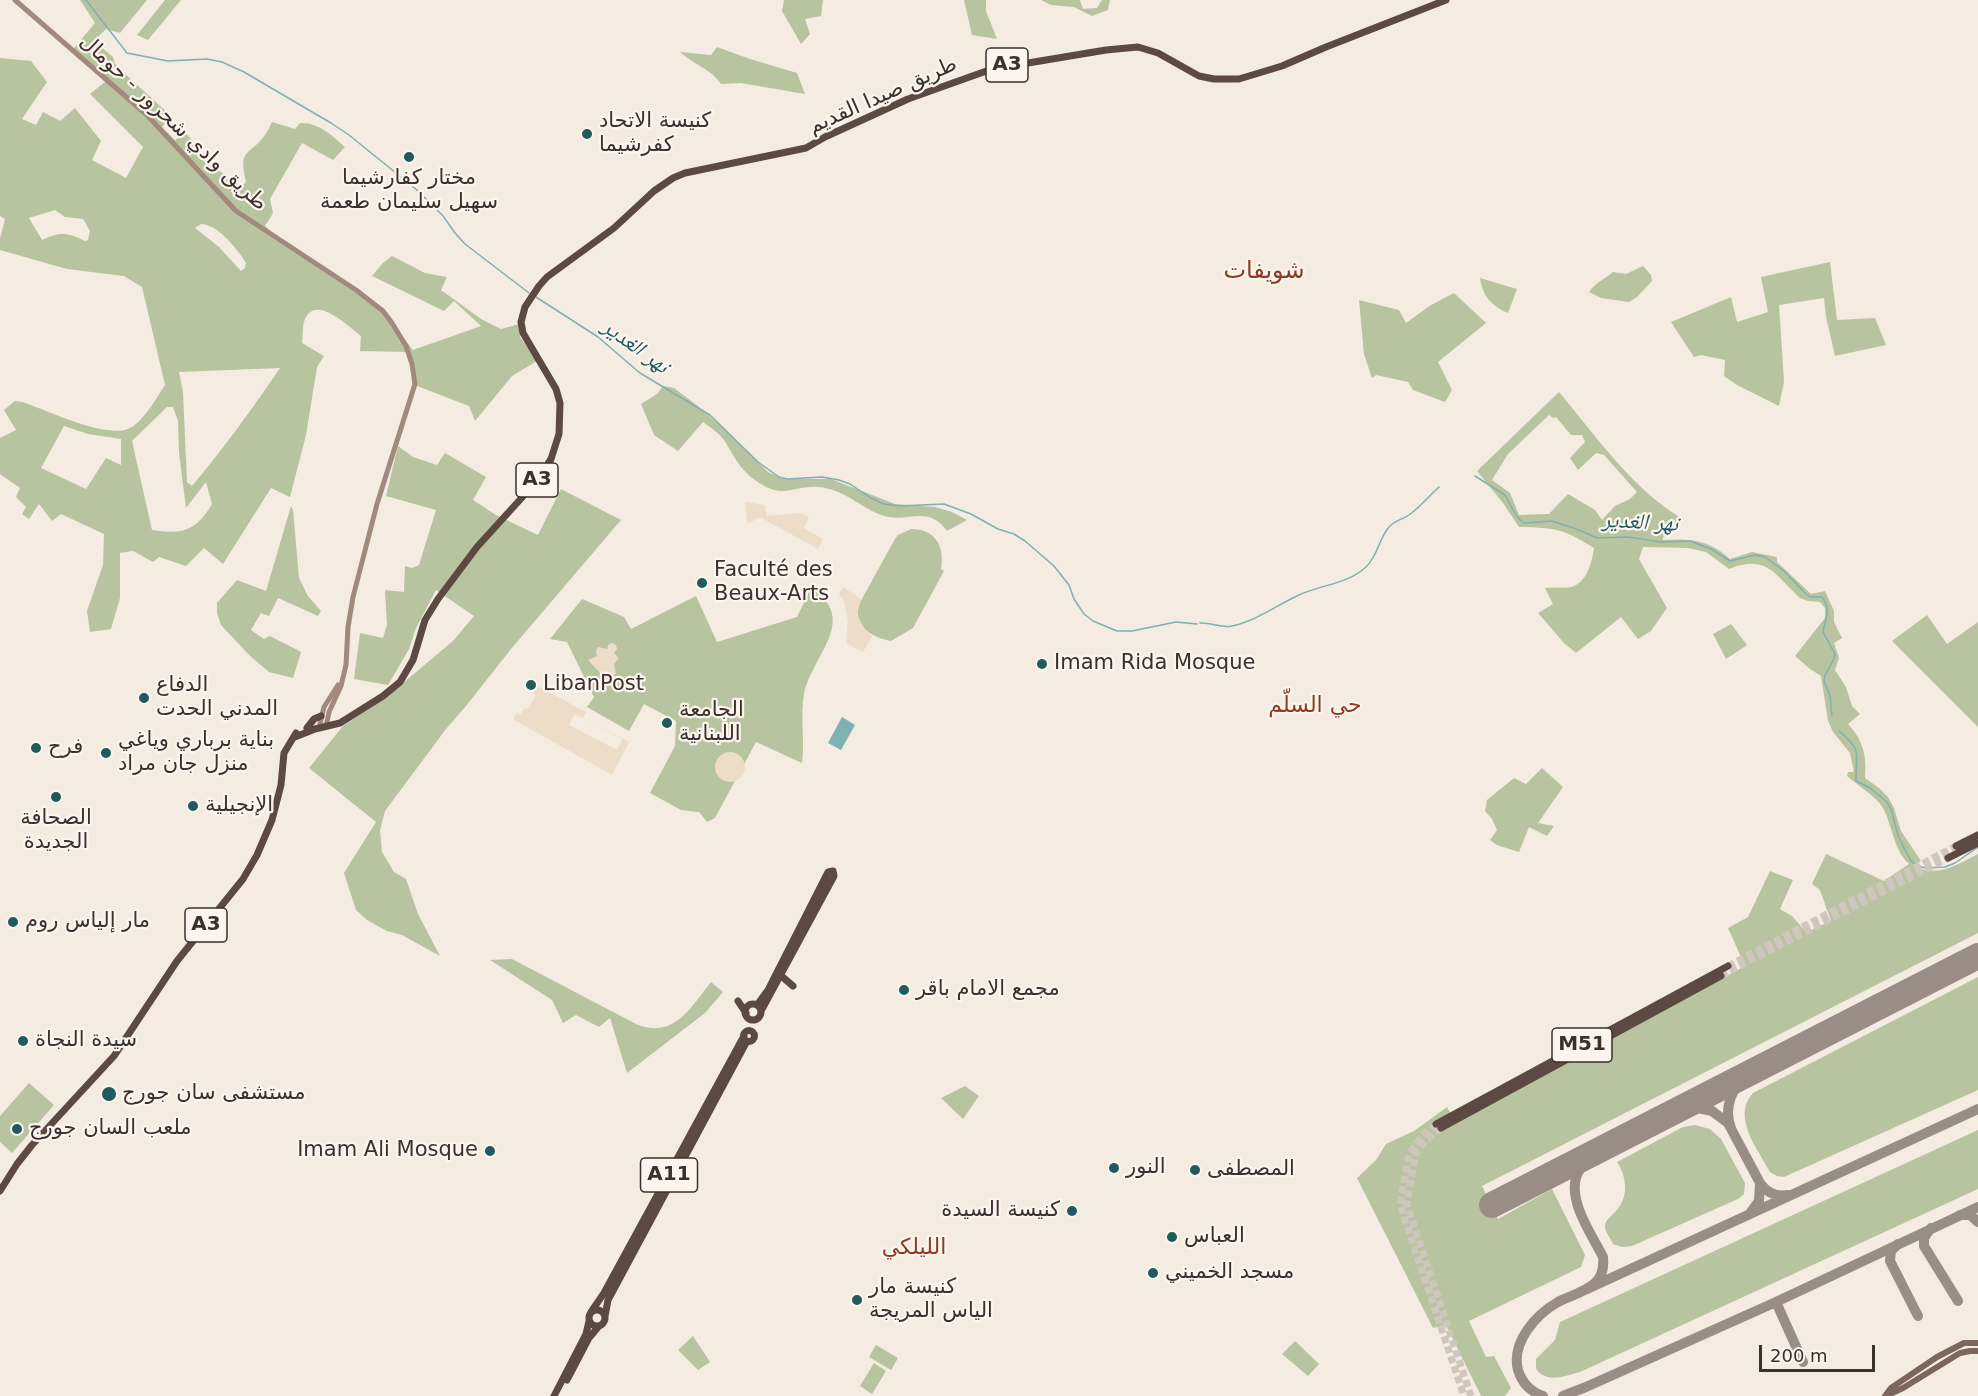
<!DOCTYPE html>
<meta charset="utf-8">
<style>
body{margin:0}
#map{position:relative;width:1978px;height:1396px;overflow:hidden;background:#f4ebe1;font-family:"DejaVu Sans",sans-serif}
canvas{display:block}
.scale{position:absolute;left:1759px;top:1345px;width:116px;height:27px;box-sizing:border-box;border:3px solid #3b302b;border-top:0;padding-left:8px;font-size:18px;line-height:21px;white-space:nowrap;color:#3b302b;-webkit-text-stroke:4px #fbf5ee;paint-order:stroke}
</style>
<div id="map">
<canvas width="1978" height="1396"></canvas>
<div class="scale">200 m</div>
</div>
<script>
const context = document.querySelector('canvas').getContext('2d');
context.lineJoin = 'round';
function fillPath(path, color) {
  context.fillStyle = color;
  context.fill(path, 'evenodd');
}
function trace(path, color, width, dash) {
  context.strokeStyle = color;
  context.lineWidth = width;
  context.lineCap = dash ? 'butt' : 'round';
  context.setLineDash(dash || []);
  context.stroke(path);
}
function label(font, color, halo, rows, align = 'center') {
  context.font = font + ' "DejaVu Sans","Noto Naskh Arabic",sans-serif';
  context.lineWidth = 4.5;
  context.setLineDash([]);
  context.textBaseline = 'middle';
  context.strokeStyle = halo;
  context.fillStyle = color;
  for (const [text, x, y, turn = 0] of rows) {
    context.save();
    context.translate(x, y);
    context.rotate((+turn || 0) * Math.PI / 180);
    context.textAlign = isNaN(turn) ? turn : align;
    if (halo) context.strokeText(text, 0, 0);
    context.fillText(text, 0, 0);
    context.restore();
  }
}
fillPath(new Path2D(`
 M 80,0 L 147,0 L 120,33 L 106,29 L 94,41 L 113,57 L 115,64 L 121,70 L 171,116 L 162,127 L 175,140 L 186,133 L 209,162 L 240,188 L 246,182 C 238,147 249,157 265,135 C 268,131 270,126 272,122 L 295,129 L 300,123 C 318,122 333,136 345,147 L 333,160 L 302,143 L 270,199 L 273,213 L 265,226 L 276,236 L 362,293 L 388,318 L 413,350 L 481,326 L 454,301 L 444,311 L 372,276 L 383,263 L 392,256 L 425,273 L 447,277 L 441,290 L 481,319 L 501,329 L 519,324 L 520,337 L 537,361 L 512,376 L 475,421 L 469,406 L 412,384 L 412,370 L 407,352 L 360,351 L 361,336 C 348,326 316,294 305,319 C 302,326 303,336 302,343 L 324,356 L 317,367 L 306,435 L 290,497 L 271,488 L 223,564 L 204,548 L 186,566 L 159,557 L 153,562 L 133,551 L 120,553 L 120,598 L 111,629 L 90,632 L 87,611 L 103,565 L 104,534 L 61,514 L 52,521 L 39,504 L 29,519 L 22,514 L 26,507 L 16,497 L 20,488 L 0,474 L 0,438 L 16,430 L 4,410 L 15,401 L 23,402 C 46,410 108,440 130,428 C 142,423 158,396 165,385 L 142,287 L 124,276 L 67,269 L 0,250 L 0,239 L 5,219 L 0,216 L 0,58 L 31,61 L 47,82 L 22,119 L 36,125 L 43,112 L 60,121 L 75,108 L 101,141 L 92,160 L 126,178 L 143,147 L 90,94 L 106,81 L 74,48 L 95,23 ZM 55,210 L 65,217 L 83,219 L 90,231 L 88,240 L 85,241 C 66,232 61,232 42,240 L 29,218 ZM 201,224 C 218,224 238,250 246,263 L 245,268 L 241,271 L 219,247 L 195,228 ZM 280,368 C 252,409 224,448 192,486 L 187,482 L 183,392 L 179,372 ZM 167,407 L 173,407 L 178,421 L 179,453 L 186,508 L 206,482 L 212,504 C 196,531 182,535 152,530 L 132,441 ZM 64,426 L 88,434 L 121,439 L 121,465 L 106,458 L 86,489 L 41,468 Z
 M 165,0 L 181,0 L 148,40 L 137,35 Z
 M 784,0 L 823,0 L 821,16 L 805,19 L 810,34 L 801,44 L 782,11 Z
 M 964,0 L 986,0 L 986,11 L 997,39 L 972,35 Z
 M 1041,0 L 1080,0 L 1083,9 L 1097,8 L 1102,0 L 1110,0 L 1108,10 L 1092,16 L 1074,7 L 1051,5 Z
 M 717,47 L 750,59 L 797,73 L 805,94 L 741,83 L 721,84 C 711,69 693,64 680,52 L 711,55 Z
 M 1830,262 L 1837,320 L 1875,318 L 1886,345 L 1835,356 L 1826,317 L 1824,298 L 1779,305 L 1784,382 L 1779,406 L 1737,385 L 1724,376 L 1725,360 L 1701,355 L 1694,357 L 1671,322 L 1731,297 L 1737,322 L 1768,312 L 1761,277 Z
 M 1643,266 L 1651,275 L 1652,281 L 1637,297 L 1629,302 L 1601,298 L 1589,292 C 1595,283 1605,279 1613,272 L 1626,274 Z
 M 1480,278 L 1517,289 L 1508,313 C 1491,306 1482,295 1480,278 Z
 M 1454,293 L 1486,323 L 1438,362 L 1452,390 L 1445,402 L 1413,390 L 1408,382 L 1376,375 L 1372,378 L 1364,354 L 1359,300 L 1399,310 L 1406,323 L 1431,305 Z
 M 663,386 L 674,388 L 699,407 L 721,426 L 768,472 L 783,479 L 831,479 L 895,504 L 935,507 L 952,512 L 967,520 L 947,531 C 928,504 909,523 884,516 C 863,509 847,492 825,488 C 795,482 786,503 755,480 C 740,470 733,454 724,440 C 719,433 710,427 703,422 L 678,451 L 654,435 L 641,404 L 657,394 Z
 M 1559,392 C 1596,436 1630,486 1678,516 L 1675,531 L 1663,537 L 1663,540 C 1690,538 1710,540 1730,559 L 1752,552 L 1777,557 L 1777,562 L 1811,594 L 1825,591 L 1834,611 L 1834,622 L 1842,638 L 1834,643 L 1839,658 L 1835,670 L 1846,687 L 1852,706 L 1860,714 L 1848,724 C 1863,740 1867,756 1865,778 L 1879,788 L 1888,797 L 1894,808 L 1901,831 L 1921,861 L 1914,866 C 1938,878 1956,865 1978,854 L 1978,933 L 1482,1186 L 1498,1219 L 1552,1189 L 1585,1255 L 1581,1267 L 1469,1321 L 1486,1357 L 1494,1356 L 1511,1388 L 1505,1396 L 1481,1396 L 1446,1325 L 1433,1328 L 1357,1178 L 1376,1160 L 1386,1144 L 1414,1131 L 1447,1107 L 1451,1114 L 1474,1110 L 1745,966 L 1728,928 L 1748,917 L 1770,871 L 1793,880 L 1780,909 L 1792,916 L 1806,932 L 1831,921 L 1820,890 L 1812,884 L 1826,854 L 1884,881 L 1909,864 C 1893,849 1893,827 1883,808 C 1877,797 1857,785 1847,776 L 1848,772 L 1854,772 L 1850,753 L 1833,732 L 1828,721 L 1821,676 L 1810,669 L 1795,656 L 1825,618 L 1825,608 L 1820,602 L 1808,601 L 1800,598 C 1774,574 1767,554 1729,569 L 1706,552 L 1688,548 L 1643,547 L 1639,559 L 1667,608 L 1651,631 L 1638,639 L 1621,617 L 1576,653 L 1564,643 L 1538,613 L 1553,604 L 1545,588 C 1553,587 1567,589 1574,586 C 1588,580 1592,561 1594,548 C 1562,528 1556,528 1519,527 L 1503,503 L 1477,471 ZM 1549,415 L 1553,418 L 1556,417 L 1571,435 L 1582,435 L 1585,442 L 1570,458 L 1578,470 L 1596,453 L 1604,455 L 1637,492 L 1630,499 L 1615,506 L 1602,520 L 1595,510 L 1568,494 L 1549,514 L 1519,515 L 1510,493 L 1492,480 L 1508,454 Z
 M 398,446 L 413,457 L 437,465 L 445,453 L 486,477 L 473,500 L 496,515 L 538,535 L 561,489 L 621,520 L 511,649 L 466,706 L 446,729 L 385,811 L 380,830 L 382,852 L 394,872 L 406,879 L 418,914 L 440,956 L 402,935 L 387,931 L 367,920 L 356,910 L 344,873 L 376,822 L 309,768 L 343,726 L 384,699 L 453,641 L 474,616 L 436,590 L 416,628 L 409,649 L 388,685 L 354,679 L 360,633 L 383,638 L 387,625 L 385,590 L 404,592 L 405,566 L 412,568 L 419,565 L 436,510 L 386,496 Z
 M 291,506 L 293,510 L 299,578 L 308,596 L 321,611 L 318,616 L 278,598 L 269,616 L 261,613 L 251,630 L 264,639 L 270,636 L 301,652 L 293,678 L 269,672 L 250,656 L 221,625 L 217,613 L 217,603 L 237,580 L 266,591 Z
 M 911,529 C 936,529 945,547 941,569 L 944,571 L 913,628 L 891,641 C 872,637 855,628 858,606 L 895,539 L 898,535 Z
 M 811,588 C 860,620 812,655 804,694 C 800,716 805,740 802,763 L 756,742 L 715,818 L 707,822 L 699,812 L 681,810 L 650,793 L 675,746 L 676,721 L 644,704 L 629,731 L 587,707 L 594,697 L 567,642 L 550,639 L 582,599 L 624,617 L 631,629 L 696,596 L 717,642 L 797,617 Z
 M 1927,615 L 1947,644 L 1978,622 L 1978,727 L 1892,641 Z
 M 1731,624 L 1747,645 L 1726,659 L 1713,634 Z
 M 1542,768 L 1563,787 L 1538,823 L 1554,826 L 1547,836 L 1529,827 L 1519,852 L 1497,845 L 1490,840 L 1497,830 L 1492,819 L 1485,811 L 1487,800 L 1514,778 L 1526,784 Z
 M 512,959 L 636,1024 C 674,1040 691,1007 711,982 L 723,992 L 705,1013 L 627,1073 L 610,1018 L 599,1027 L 576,1015 L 563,1023 L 552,1000 L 490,960 Z
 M 1978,977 L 1978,1090 L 1784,1177 L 1777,1176 L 1770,1172 C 1758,1150 1731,1116 1753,1093 Z
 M 29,1083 L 54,1105 L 12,1153 L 0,1142 L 0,1116 Z
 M 965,1086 L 979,1096 L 963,1119 L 941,1098 Z
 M 1695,1125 L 1710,1129 L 1721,1139 L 1745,1183 L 1744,1194 L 1738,1199 L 1632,1246 L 1622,1247 L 1613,1244 C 1611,1239 1605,1232 1605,1227 C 1605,1219 1612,1216 1616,1211 C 1629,1197 1627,1177 1617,1162 L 1683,1127 Z
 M 1978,1130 L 1978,1189 L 1580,1372 C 1564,1376 1548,1384 1536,1369 L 1536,1359 L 1555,1340 L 1560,1322 Z
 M 693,1336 L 710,1362 L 698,1370 L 678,1350 Z
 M 1295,1341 L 1319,1364 L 1308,1376 L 1282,1354 Z
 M 876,1345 L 898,1358 L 891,1370 L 869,1357 Z
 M 874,1363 L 886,1371 L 872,1394 L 860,1386 Z`), '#b8c4a0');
fillPath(new Path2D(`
 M 745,502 L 765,505 L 767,516 L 800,513 L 809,517 L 804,528 L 823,539 L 818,549 L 760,517 L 749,523 L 747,522 Z
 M 843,587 L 861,599 L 857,615 L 865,630 L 872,636 L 863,652 L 846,643 L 848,621 L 844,601 L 839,594 Z
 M 612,643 L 616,645 L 617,649 L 614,653 L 619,658 L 614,664 L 616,674 L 610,675 L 599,672 L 588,660 L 597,656 L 596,651 L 598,647 L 607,649 L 609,644 Z
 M 537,686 L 586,712 L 583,718 L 629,742 L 612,775 L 513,719 L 517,713 L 520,715 L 525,708 L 528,709 L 536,695 L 533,693 ZM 575,714 L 622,739 L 617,750 L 569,725 Z
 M715 767a15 15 0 1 1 30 0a15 15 0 1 1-30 0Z`), '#ecdcc8');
fillPath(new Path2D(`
 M 842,717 L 855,725 L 841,750 L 828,743 Z`), '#7fb0b2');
trace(new Path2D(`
 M 86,0 L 127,53 L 168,61 L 207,59 L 222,62 L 244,72 L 331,123 L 349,135 L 417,190 L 443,216 L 455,233 L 465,244 L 529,293
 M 536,297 L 598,337 L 640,373 L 710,415 L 758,462 L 779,477 L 787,479 L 822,477 L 839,480 L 850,484 L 871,498 L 884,504 L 900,506 L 944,504 L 971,514 L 998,529 L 1014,534 L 1025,541 L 1054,566 L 1069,585 L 1074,599 L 1084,614 L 1093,621 L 1117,631 L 1132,631 L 1176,622 L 1197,624
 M 1475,476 L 1505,495 L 1517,517 L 1524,523 L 1552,521 L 1579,530 L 1597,538 L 1628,537 L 1661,542 L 1690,541 L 1711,549 L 1730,561 L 1755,555 L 1765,557 L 1784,571 L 1806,594 L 1810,597 L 1822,597 C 1832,610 1825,618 1823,632 L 1835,654 L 1834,659 L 1825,675 L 1824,681 L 1830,696 L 1832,716
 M 1200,623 C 1211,622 1221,629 1232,626 C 1256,621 1277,605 1299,595 C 1320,585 1348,584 1366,567 C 1378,556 1379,538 1389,527 C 1395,520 1402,520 1409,515 C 1420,507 1429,496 1439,487
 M 1839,731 C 1864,752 1855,753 1856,781 L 1870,788 L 1887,802 L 1891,809 L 1898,835 L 1905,850 L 1911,861 L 1916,865 L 1925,868 L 1945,867 L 1955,863 L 1978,847`), '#7fb0b2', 1.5);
trace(new Path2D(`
 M 1667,1115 L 1685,1108 L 1698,1108 L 1712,1111 L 1728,1123 L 1760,1183 L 1759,1201 L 1751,1212
 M 1731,1128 C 1723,1108 1732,1087 1748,1074
 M 1760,1183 C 1767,1193 1776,1197 1788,1195
 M 1960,1215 L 1970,1215 L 1978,1222
 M 1931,1228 L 1924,1238 L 1924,1246 L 1958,1301
 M 1898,1244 L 1891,1251 L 1890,1261 L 1918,1316
 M 1585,1290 L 1978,1109
 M 1776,1302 L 1803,1362
 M 1543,1396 C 1531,1392 1522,1383 1518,1370 C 1511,1343 1535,1315 1558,1302 C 1570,1296 1585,1292 1595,1283 C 1603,1276 1604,1267 1603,1257 C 1592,1235 1569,1203 1576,1178 C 1578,1169 1585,1162 1591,1154
 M 1563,1396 L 1586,1387 L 1776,1302 L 1978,1207`), '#988e86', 10);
trace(new Path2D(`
 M 1492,1205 L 1978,956`), '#988e86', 26);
trace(new Path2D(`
 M 1728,966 L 1956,846
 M 1721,976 L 1948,858
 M 1436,1124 L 1422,1136 L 1409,1154 L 1400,1205 L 1464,1396
 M 1441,1128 L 1426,1140 L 1416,1153 L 1407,1204 L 1471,1396`), '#cfc6bd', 7, [7, 3.5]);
trace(new Path2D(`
 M 15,0 L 147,115 L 236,211 L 356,290 L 383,311 L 392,323 L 406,346 L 412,364 L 415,384 L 377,504 L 353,597 L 348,627 L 346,665 L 341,686 L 329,712 L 326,727
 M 319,728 L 324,707 L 338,685`), '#a18a7d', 5);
trace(new Path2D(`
 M 1885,1396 L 1891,1388 L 1937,1357 L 1964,1343 L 1978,1343
 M 1886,1396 L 1903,1388 L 1960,1353 L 1970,1351 L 1978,1351`), '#7d675c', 6);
trace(new Path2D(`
 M 307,728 L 314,719 L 321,716
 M 295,737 L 315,729 L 340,723 L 383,696 L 400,682 L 413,660 L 425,620 L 438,599 L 477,547 L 537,481 L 551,459 L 559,434 L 560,403 L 556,389 L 523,333 L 521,322 L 525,307 L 539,286 L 547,277 L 614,228 L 654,191 L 673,178 L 685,173 L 806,148 L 825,137 L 908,99 L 992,69 L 1106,50 L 1138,47 L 1158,53 L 1199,76 L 1214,79 L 1239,79 L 1282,66 L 1326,47 L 1446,0
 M 1956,846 L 1978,835
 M 1948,858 L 1978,843
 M 779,974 L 793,986
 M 738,1001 L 746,1013
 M745 1012a8 8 0 1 1 16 0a8 8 0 1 1-16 0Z
 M 757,1005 L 768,990 L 828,872 L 833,871 L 834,876 L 761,1011
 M743.5 1036a5.5 5.5 0 1 1 11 0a5.5 5.5 0 1 1-11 0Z
 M 1436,1124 L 1728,966
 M 1441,1128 L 1721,976
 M 0,1191 L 17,1164 L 32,1145 L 114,1056 L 177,961 L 243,879 L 257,855 L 272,820 L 281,785 L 284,753 L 296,733
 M589 1318a8 8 0 1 1 16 0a8 8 0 1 1-16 0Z
 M 591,1312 L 604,1293 L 744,1036
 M 605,1316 L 608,1300 L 747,1041
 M 567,1380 L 589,1338 L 599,1326
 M 554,1396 L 586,1334 L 589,1321`), '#5c4a42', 7);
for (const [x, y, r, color] of [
 [587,134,6,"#1f5a5e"],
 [409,157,6,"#1f5a5e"],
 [702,583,6,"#1f5a5e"],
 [1042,664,6,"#1f5a5e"],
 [531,685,6,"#1f5a5e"],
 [144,698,6,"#1f5a5e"],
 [667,723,6,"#1f5a5e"],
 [36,748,6,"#1f5a5e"],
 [106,753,6,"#1f5a5e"],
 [56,797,6,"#1f5a5e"],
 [193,806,6,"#1f5a5e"],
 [13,922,6,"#1f5a5e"],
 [904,990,6,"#1f5a5e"],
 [23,1041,6,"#1f5a5e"],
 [109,1094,8,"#1f5a5e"],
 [17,1129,6,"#1f5a5e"],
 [490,1151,6,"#1f5a5e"],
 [1114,1168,6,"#1f5a5e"],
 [1195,1170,6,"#1f5a5e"],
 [1072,1211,6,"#1f5a5e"],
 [1172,1237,6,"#1f5a5e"],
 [1153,1273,6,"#1f5a5e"],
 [857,1300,6,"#1f5a5e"]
]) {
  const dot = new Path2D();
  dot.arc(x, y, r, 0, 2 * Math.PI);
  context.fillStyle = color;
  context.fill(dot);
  trace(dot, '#fbf5ee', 2);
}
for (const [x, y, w] of [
 [1007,65,42],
 [537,480,42],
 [206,925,42],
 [1582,1045,60],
 [669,1175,57]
]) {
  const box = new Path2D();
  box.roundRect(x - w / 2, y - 17, w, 34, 4.5);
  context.fillStyle = '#fbf5ee';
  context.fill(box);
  trace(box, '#3b302b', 1.5);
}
label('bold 20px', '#3b302b', null, [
 ["A3",1007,65],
 ["A3",537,480],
 ["A3",206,925],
 ["M51",1582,1045],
 ["A11",669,1175]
]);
label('21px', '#3b302b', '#fbf5ee', [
 ["طريق صيدا القديم",883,96,-24],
 ["طريق وادي شحرور - حومال",173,123,43]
]);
label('21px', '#3b302b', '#fbf5ee', [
 ["كنيسة الاتحاد",599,122],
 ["كفرشيما",599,146],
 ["مختار كفارشيما",409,179,"center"],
 ["سهيل سليمان طعمة",409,203,"center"],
 ["Faculté des",714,571],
 ["Beaux-Arts",714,595],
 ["Imam Rida Mosque",1054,664],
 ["LibanPost",543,685],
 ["الدفاع",156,686],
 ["المدني الحدت",156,710],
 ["الجامعة",679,711],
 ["اللبنانية",679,735],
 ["بناية برباري وياغي",118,741],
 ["منزل جان مراد",118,765],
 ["فرح",48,748],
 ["الإنجيلية",205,806],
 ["الصحافة",56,819,"center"],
 ["الجديدة",56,843,"center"],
 ["مار إلياس روم",25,922],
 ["مجمع الامام باقر",916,990],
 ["سيدة النجاة",35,1041],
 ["مستشفى سان جورج",122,1094],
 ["ملعب السان جورج",29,1129],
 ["Imam Ali Mosque",478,1151,"right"],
 ["النور",1126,1168],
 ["المصطفى",1207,1170],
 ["كنيسة السيدة",1060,1211,"right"],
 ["العباس",1184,1237],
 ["مسجد الخميني",1165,1273],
 ["كنيسة مار",869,1288],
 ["الياس المريجة",869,1312]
], 'left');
label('italic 22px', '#1f5a5e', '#fbf5ee', [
 ["نهر الغدير",635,347,36],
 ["نهر الغدير",1640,523,3]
]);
label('22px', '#8c3b22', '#fbf5ee', [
 ["حي السلّم",1315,706],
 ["الليلكي",914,1248]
]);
label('24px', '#8c3b22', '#fbf5ee', [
 ["شويفات",1264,272]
]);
</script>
